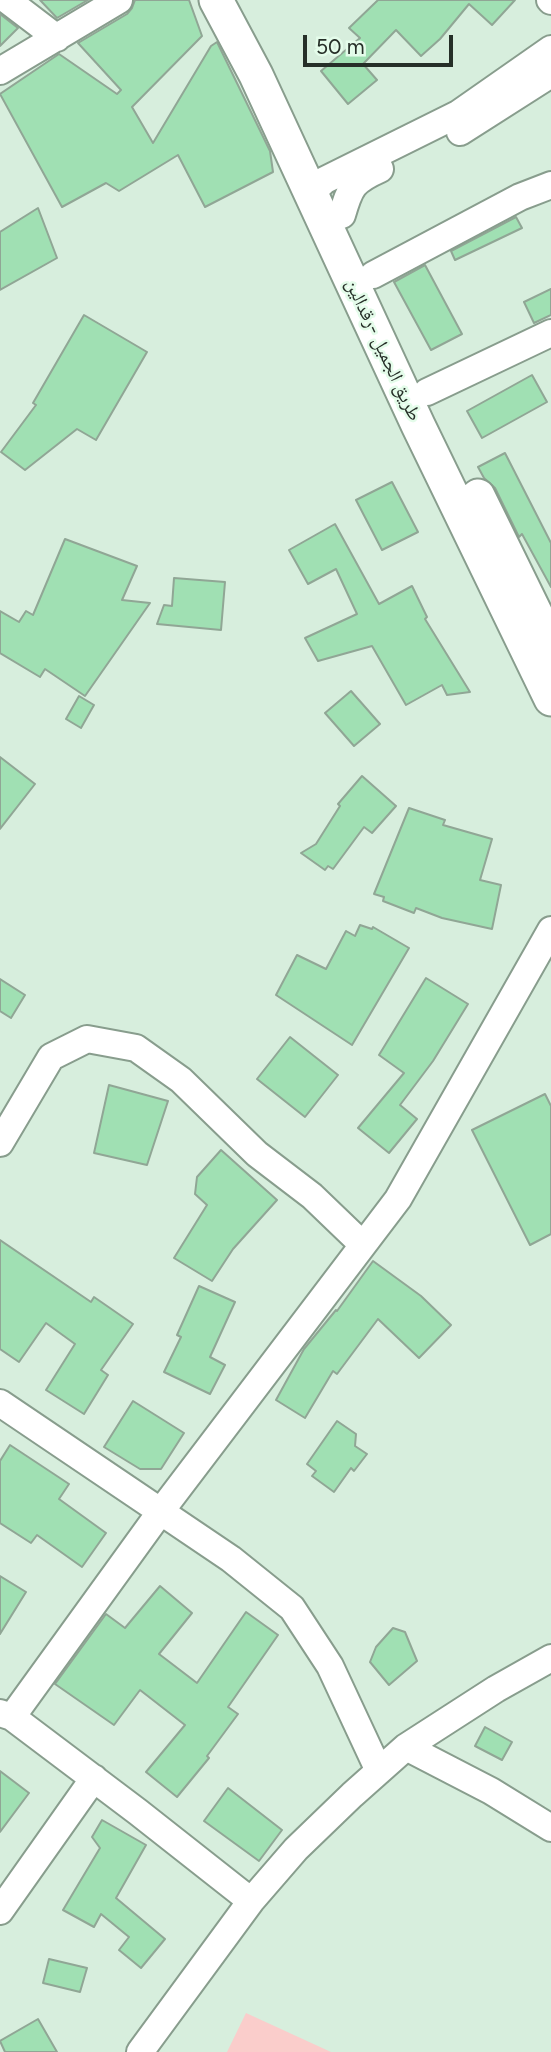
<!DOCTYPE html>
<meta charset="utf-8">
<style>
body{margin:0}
#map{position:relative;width:551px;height:2052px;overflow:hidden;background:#d7eedd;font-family:Figtree,sans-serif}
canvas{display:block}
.scale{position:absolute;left:303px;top:35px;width:150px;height:32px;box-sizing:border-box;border:4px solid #262f28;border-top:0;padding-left:9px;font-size:21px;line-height:24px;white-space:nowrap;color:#262f28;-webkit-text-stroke:5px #e4fcea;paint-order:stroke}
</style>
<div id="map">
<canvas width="551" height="2052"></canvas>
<div class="scale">50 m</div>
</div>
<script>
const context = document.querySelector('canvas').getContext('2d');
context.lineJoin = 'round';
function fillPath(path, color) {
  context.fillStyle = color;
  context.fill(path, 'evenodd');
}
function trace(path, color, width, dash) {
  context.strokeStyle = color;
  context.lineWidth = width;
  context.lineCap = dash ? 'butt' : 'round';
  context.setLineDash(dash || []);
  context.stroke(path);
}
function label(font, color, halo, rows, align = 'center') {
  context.font = font + ' Figtree,"Noto Naskh Arabic",sans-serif';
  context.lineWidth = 5;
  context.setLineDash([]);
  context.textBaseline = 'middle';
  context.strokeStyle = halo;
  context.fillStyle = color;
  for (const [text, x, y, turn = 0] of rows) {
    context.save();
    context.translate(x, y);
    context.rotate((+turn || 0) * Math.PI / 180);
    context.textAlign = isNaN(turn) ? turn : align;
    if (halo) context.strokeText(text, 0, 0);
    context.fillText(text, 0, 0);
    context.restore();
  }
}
fillPath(new Path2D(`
 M 246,2013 L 331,2052 L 227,2052 Z`), '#facdcb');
const building = new Path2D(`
 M 40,0 L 88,0 L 57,18 Z
 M 135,0 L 189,0 L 202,36 L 132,107 L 153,143 L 211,46 L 217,42 L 270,151 L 273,172 L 205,207 L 178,155 L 119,191 L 106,183 L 62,207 L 0,94 L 59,54 L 117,94 L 121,90 L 78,43 L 127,14 L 132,8 Z
 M 378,0 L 515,0 L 492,25 L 469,4 L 440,39 L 421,56 L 396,30 L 363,64 L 377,80 L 348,104 L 321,71 L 360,38 L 349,28 Z
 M 0,14 L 18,28 L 0,46 Z
 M 38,208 L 57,258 L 0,290 L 0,232 Z
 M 516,217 L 522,228 L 455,260 L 451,251 Z
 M 425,265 L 462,334 L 431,350 L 394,282 Z
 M 551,289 L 551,315 L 534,323 L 524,302 Z
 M 84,315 L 147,352 L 96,440 L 77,429 L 25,470 L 1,452 L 36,405 L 33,403 Z
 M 532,375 L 547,402 L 482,438 L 467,411 Z
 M 505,453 L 551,543 L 551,587 L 522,534 L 519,537 L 495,488 L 484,478 L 478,467 Z
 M 392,482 L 418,532 L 382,550 L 356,500 Z
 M 335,524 L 379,604 L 412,586 L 427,617 L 425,619 L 470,692 L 447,695 L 442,685 L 406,705 L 372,646 L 318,661 L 305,638 L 357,614 L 336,569 L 308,584 L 289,550 Z
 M 65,539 L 137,566 L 122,600 L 150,603 L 85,696 L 45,669 L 40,677 L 0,653 L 0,611 L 19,622 L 26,611 L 33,615 Z
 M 174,578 L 225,582 L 221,630 L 157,624 L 164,605 L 172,606 Z
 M 351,691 L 380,724 L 354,746 L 325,713 Z
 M 79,696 L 94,705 L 81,728 L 66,719 Z
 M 0,757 L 35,784 L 0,829 Z
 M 362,776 L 396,806 L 372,833 L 364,827 L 333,869 L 328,866 L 325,870 L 301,853 L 316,844 L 340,806 L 338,804 Z
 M 409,808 L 445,820 L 443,825 L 492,839 L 480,880 L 501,885 L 492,929 L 442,918 L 416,908 L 414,913 L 383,901 L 384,897 L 374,894 Z
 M 360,925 L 372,929 L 373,927 L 409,948 L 352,1045 L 276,995 L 297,955 L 326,969 L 346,931 L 355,936 Z
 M 426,978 L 468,1004 L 433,1061 L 400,1105 L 417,1119 L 389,1153 L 358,1128 L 404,1073 L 379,1055 Z
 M 0,979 L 25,995 L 11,1018 L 0,1011 Z
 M 290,1037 L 338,1075 L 305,1117 L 257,1079 Z
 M 109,1085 L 168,1101 L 147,1165 L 94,1153 Z
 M 545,1094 L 551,1106 L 551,1234 L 530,1245 L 472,1130 Z
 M 221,1150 L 277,1200 L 233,1249 L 212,1281 L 174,1258 L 207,1205 L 195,1194 L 197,1177 Z
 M 0,1240 L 91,1302 L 94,1297 L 133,1324 L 101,1370 L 108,1375 L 84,1414 L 46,1390 L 75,1344 L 46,1323 L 19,1362 L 0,1349 Z
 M 373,1261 L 421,1296 L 451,1325 L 419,1358 L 378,1319 L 337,1374 L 333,1371 L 305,1418 L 276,1400 L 304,1349 L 336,1310 L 337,1311 Z
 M 199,1286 L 235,1302 L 210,1357 L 225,1365 L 210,1394 L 164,1372 L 181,1337 L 177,1335 Z
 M 133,1401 L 184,1433 L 161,1469 L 140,1469 L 104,1447 Z
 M 337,1421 L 356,1434 L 355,1446 L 367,1454 L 354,1471 L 351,1468 L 334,1492 L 312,1476 L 316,1471 L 307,1464 Z
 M 10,1445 L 69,1484 L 59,1499 L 106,1533 L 82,1567 L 37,1535 L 31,1543 L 0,1523 L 0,1461 Z
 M 0,1576 L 26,1592 L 0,1634 Z
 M 160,1586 L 192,1613 L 159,1654 L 197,1683 L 246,1612 L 278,1635 L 228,1707 L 238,1714 L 207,1756 L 209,1758 L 177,1797 L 146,1772 L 185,1725 L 140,1690 L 114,1725 L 55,1684 L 106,1614 L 125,1628 Z
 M 393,1628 L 405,1632 L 417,1661 L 389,1685 L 370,1662 L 376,1647 Z
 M 485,1727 L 512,1742 L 502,1760 L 475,1746 Z
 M 0,1771 L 29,1793 L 0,1832 Z
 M 228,1788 L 282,1830 L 259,1861 L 204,1821 Z
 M 102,1820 L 146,1845 L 116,1898 L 165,1939 L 141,1968 L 119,1950 L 129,1937 L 101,1914 L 94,1927 L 63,1910 L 100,1848 L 92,1837 Z
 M 49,1959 L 87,1968 L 80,1992 L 43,1983 Z
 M 38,2019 L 57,2052 L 5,2052 L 0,2041 Z`);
fillPath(building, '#a0e0b3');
trace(building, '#90a695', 2);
const minor = new Path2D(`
 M 7,0 L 57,38
 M 550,0 L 551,1
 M 0,71 L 119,0
 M 460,132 L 551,74
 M 311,193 L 325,180 L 458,114 L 551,49
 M 342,215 C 350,187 353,181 380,169
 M 373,275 L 520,197 L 551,185
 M 427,392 L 551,333
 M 0,1143 L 51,1057 L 87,1039 L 136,1048 L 181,1080 L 257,1154 L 312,1196 L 363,1245
 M 0,1403 L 231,1559 L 292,1608 L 330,1666 L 379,1771
 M 0,1713 L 12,1717 L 138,1812 L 251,1901
 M 12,1717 L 161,1511 L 398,1199 L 551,930
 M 406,1747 L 491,1791 L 551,1828
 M 0,1911 L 94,1778
 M 140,2052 L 251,1901 L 296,1849 L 352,1795 L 406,1747 L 496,1689 L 551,1658`);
const major = new Path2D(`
 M 216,0 L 256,75 L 418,425 L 551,699
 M 478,496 L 551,645`);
trace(minor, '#889d8d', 30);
trace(major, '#889d8d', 37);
trace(minor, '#fff', 26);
trace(major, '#fff', 33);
label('19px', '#262f28', '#e4fcea', [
 ["طريق الجميل -رقدالين",383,350,65]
]);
</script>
